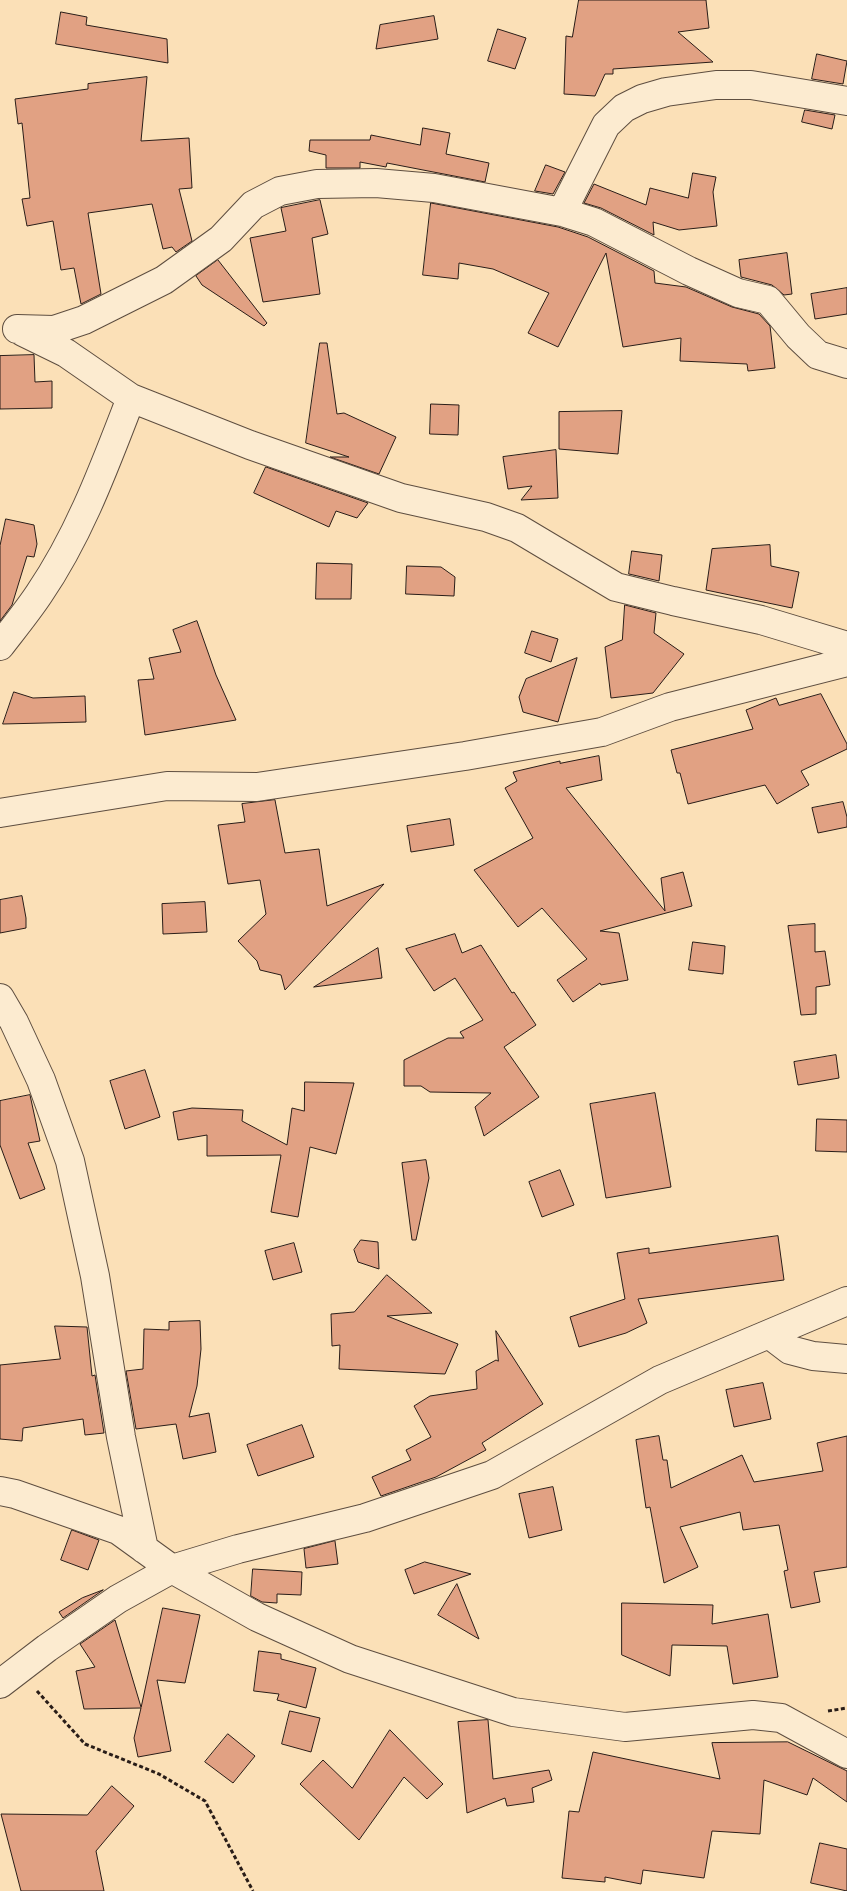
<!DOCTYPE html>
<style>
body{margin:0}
canvas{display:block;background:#fbe0b7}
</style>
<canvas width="847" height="1891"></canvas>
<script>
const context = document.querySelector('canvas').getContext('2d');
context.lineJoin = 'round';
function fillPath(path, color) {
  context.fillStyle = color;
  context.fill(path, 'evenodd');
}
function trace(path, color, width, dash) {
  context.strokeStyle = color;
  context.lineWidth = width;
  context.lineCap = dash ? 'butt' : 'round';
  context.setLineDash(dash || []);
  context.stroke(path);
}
const building = new Path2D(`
 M 579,0 L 706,0 L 709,28 L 678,32 L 713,62 L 613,69 L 613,74 L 605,74 L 595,96 L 564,94 L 566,36 L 572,37 Z
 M 61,12 L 87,17 L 86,25 L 167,39 L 168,63 L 56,44 Z
 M 434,16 L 438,39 L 376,49 L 380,25 Z
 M 498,29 L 526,38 L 515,69 L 488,61 Z
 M 817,54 L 847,61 L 843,84 L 812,79 Z
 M 147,77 L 141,141 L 189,138 L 192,188 L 179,189 L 192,241 L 176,252 L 172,247 L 163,249 L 152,204 L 88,213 L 101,294 L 81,304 L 74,268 L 61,270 L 53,221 L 27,226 L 22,199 L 30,198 L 22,123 L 18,124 L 15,99 L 88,89 L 88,84 Z
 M 805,110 L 835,115 L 832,129 L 802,122 Z
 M 423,128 L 450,133 L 446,154 L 489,163 L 485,182 L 387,163 L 386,167 L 360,162 L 360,168 L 326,168 L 326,155 L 309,151 L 310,140 L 370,140 L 371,135 L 420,145 Z
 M 546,165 L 565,172 L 553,194 L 535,191 Z
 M 693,173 L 716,177 L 713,192 L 717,226 L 679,230 L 653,222 L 654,235 L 601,208 L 584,203 L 594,184 L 646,205 L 650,188 L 688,198 Z
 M 320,200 L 328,234 L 312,238 L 320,294 L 263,302 L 250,238 L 286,231 L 281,208 Z
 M 431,203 L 558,227 L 588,237 L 654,271 L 655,283 L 686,287 L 732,307 L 759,314 L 770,326 L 775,368 L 748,371 L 747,364 L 680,361 L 681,338 L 623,347 L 606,253 L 558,347 L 528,333 L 549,293 L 493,269 L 459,263 L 458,279 L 423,275 Z
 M 787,253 L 792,294 L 784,295 L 772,285 L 741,277 L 739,260 Z
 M 218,260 L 267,323 L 264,326 L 202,285 L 196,276 Z
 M 847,288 L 847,314 L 815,319 L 811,294 Z
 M 320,343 L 327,343 L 337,414 L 344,413 L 396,437 L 379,474 L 330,457 L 349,457 L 306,443 Z
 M 34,355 L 35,382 L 52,381 L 52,408 L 0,409 L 0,356 Z
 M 431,404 L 459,405 L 458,435 L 430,434 Z
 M 622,411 L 618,454 L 559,449 L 559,412 Z
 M 556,450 L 558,498 L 521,500 L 532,486 L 508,489 L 503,457 Z
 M 266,467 L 368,503 L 357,518 L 336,511 L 329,527 L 254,493 Z
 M 6,519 L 34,525 L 37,544 L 34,557 L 27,556 L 12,605 L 0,621 L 0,546 Z
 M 770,545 L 771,566 L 799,572 L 792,608 L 706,590 L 712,549 Z
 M 632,551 L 662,555 L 659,581 L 629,574 Z
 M 317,563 L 352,564 L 351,599 L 316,599 Z
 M 407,566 L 441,567 L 455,577 L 454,596 L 406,594 Z
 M 625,605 L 656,613 L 654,633 L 684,654 L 653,693 L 611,698 L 605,647 L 622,640 Z
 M 197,621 L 216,675 L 236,720 L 145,735 L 138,680 L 154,679 L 149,658 L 181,652 L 173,630 Z
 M 532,631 L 558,639 L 551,662 L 525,653 Z
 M 577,658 L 558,722 L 523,712 L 519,697 L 526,679 Z
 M 14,692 L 33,698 L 85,696 L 86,722 L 3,724 Z
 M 821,694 L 847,744 L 847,749 L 801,771 L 809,785 L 777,804 L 765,785 L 688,804 L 680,773 L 677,773 L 671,750 L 753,729 L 746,710 L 776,698 L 779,705 Z
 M 599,756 L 602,780 L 566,788 L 665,911 L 661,878 L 683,872 L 692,906 L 600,931 L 619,933 L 628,980 L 601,985 L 600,983 L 573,1002 L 557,980 L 587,959 L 542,908 L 518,927 L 474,870 L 533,838 L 505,788 L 517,781 L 513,772 L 560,761 L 560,763 Z
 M 275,800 L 285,853 L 319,849 L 327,906 L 384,884 L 285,990 L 281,975 L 260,970 L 257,961 L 238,941 L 266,914 L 260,880 L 228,884 L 218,825 L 245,822 L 242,804 Z
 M 843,802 L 847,817 L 847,827 L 818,833 L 812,808 Z
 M 450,819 L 454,845 L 411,852 L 407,826 Z
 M 22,896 L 26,918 L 26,928 L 0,933 L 0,900 Z
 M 205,902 L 207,932 L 163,934 L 162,904 Z
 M 815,924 L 815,952 L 825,951 L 830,985 L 816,987 L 816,1014 L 801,1015 L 788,926 Z
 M 455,934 L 462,953 L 481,945 L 512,993 L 514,992 L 536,1025 L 504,1047 L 539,1097 L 484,1136 L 475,1107 L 491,1093 L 430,1092 L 421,1086 L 404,1086 L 404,1060 L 448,1038 L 464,1038 L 460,1032 L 483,1020 L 455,978 L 434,991 L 406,949 Z
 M 693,942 L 725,946 L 723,974 L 689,970 Z
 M 378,948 L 382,978 L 314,987 Z
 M 836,1055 L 839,1078 L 798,1085 L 794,1062 Z
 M 145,1070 L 160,1117 L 125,1129 L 110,1081 Z
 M 305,1082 L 354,1083 L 336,1154 L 310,1147 L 298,1217 L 271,1212 L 281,1155 L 207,1156 L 207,1135 L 178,1140 L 173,1112 L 192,1108 L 243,1110 L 242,1121 L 287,1145 L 292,1108 L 304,1111 Z
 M 655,1093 L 671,1187 L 606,1198 L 590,1104 Z
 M 30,1095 L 40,1141 L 28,1143 L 45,1189 L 20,1199 L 0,1145 L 0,1101 Z
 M 817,1119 L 847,1120 L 847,1152 L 816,1151 Z
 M 426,1160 L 429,1178 L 416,1240 L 412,1240 L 402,1163 Z
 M 560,1170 L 574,1205 L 542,1217 L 529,1182 Z
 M 778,1236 L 784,1280 L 638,1299 L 647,1323 L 626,1333 L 579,1347 L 570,1317 L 625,1299 L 617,1253 L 649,1248 L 649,1253 Z
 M 361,1240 L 378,1242 L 379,1269 L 358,1262 L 354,1250 Z
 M 294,1243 L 302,1272 L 273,1280 L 265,1251 Z
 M 387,1275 L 432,1313 L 387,1316 L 458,1344 L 445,1374 L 339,1369 L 340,1345 L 332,1346 L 331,1314 L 354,1312 Z
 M 200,1321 L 201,1349 L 197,1386 L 189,1417 L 209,1413 L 216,1452 L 183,1459 L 176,1424 L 136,1429 L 126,1371 L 143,1369 L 144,1329 L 169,1330 L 169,1322 Z
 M 55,1326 L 87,1327 L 92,1376 L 95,1375 L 104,1433 L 85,1435 L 83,1419 L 23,1428 L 22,1441 L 0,1439 L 0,1365 L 60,1359 Z
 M 496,1331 L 543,1404 L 482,1443 L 486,1450 L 436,1477 L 381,1496 L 372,1477 L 411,1460 L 406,1450 L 431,1437 L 414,1406 L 430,1396 L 477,1389 L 476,1371 L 496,1360 L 498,1361 Z
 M 763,1383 L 771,1419 L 734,1427 L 726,1390 Z
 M 302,1425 L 314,1457 L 258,1476 L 247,1445 Z
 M 659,1436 L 663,1460 L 667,1460 L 671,1488 L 742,1455 L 754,1482 L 823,1471 L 817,1443 L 847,1436 L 847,1567 L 814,1572 L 820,1602 L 791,1608 L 784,1571 L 788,1570 L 779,1525 L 743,1530 L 740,1512 L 680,1527 L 698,1567 L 664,1583 L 650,1507 L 646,1508 L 636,1440 Z
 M 553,1487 L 562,1530 L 529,1538 L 519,1494 Z
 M 72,1530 L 99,1540 L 88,1570 L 61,1560 Z
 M 335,1541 L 338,1564 L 306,1568 L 304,1549 Z
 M 425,1562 L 471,1574 L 414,1594 L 405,1570 Z
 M 253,1569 L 302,1572 L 301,1595 L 277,1594 L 277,1603 L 262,1602 L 251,1596 Z
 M 457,1584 L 479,1639 L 438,1615 Z
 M 103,1590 L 63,1618 L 59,1612 L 82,1598 Z
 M 622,1603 L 713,1605 L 712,1624 L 768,1614 L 778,1677 L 733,1684 L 727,1646 L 672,1645 L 670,1676 L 622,1655 Z
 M 163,1608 L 200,1615 L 185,1683 L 157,1680 L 171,1751 L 138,1757 L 134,1738 L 141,1708 L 84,1709 L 76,1671 L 95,1667 L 80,1644 L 115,1620 L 141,1707 Z
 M 259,1651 L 281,1654 L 281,1659 L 316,1668 L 306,1708 L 277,1700 L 279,1694 L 254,1691 Z
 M 290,1711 L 320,1718 L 311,1752 L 282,1744 Z
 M 488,1720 L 493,1779 L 549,1770 L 552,1780 L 532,1788 L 534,1802 L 507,1806 L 505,1798 L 467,1813 L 458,1722 Z
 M 390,1730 L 443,1784 L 427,1799 L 404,1777 L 359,1840 L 300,1784 L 323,1760 L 352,1788 Z
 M 228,1734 L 255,1756 L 233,1783 L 205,1762 Z
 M 788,1742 L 847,1771 L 847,1802 L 813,1778 L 807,1795 L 764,1780 L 760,1834 L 712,1831 L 704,1878 L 643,1870 L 641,1884 L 605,1877 L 605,1882 L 562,1878 L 569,1811 L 579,1812 L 593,1752 L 720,1779 L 712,1743 Z
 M 112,1786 L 134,1806 L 96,1851 L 104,1891 L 21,1891 L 1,1814 L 87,1815 Z
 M 820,1843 L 847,1849 L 847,1891 L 811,1883 Z`);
fillPath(building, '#e1a183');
trace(building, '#291d18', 1);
const minor = new Path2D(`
 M 562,212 L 606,125 L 624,108 L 642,99 L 666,92 L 716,85 L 751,85 L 847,101
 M 17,329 L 54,330 L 84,320 L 164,280 L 221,239 L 253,205 L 280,191 L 317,184 L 376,183 L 434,188 L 562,212 L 594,222 L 689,271 L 738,293 L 768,300 L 798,336 L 818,355 L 847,364
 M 23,332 L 66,353 L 131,398 L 250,445 L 401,498 L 486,517 L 517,528 L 616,587 L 673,601 L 761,620 L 847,646
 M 0,646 C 13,629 27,612 39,594 C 80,534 105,465 131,398
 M 0,813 L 167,786 L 257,787 L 465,756 L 602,732 L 670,707 L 847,662
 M 0,998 L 14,1022 L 41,1080 L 70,1161 L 95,1276 L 121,1437 L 144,1549
 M 769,1334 L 790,1350 L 813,1356 L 847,1359
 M 0,1491 L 15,1494 L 118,1530 L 172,1569 L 257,1617 L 350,1659 L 513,1712 L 625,1727 L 753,1715 L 781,1718 L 847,1754
 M 0,1684 L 47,1648 L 118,1599 L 172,1569 L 238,1549 L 365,1518 L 492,1475 L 660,1380 L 847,1301`);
trace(minor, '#5e4e40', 30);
trace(new Path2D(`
 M 37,1691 L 85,1744 L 159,1774 L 205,1801 L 253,1891
 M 828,1711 L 847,1708`), '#291d18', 3, [4, 2.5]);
trace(minor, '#fcebd0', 28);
</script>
